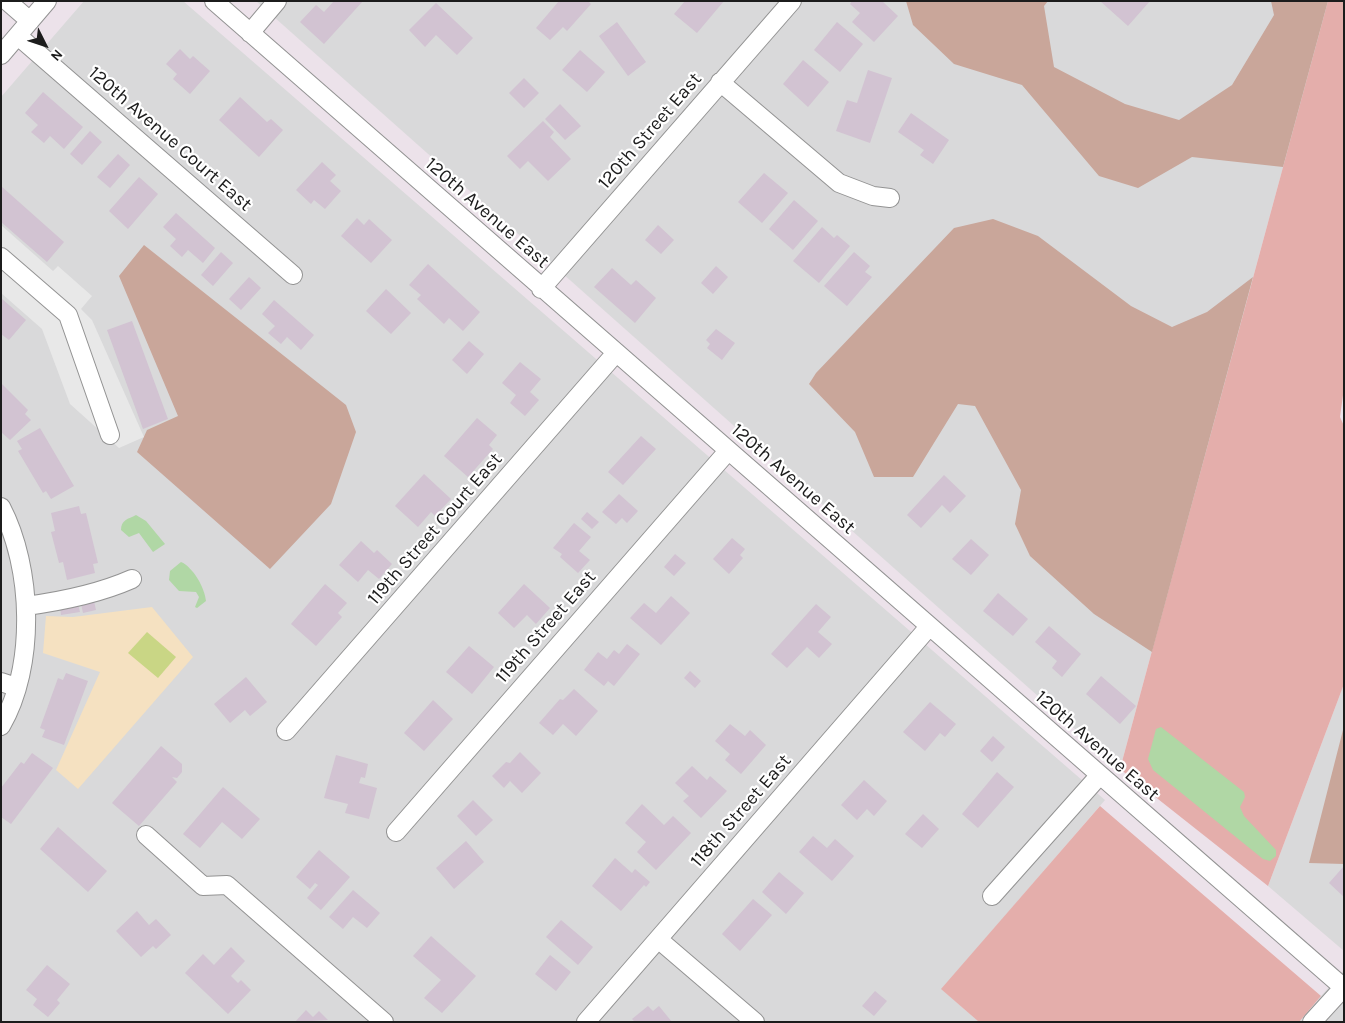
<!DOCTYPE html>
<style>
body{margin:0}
#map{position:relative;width:1345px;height:1023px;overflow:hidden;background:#ece2ea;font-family:Karla,sans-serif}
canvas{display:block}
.frame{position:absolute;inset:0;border:2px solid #1c1c1c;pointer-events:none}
.north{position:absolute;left:20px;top:20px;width:50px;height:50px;-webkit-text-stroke:4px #fff;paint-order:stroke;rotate:131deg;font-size:14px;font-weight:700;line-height:20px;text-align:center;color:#1c1c1c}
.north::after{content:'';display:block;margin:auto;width:18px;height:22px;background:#1c1c1c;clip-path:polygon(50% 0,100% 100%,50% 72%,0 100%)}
</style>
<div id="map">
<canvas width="1345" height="1023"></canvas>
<div class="frame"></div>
<div class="north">N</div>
</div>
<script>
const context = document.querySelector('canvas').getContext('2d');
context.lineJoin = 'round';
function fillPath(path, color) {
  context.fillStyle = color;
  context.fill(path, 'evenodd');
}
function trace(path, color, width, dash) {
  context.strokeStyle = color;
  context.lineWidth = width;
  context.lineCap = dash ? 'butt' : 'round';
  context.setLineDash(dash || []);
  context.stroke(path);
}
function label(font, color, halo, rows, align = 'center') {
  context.font = font + ' Karla,sans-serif';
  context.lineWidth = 4.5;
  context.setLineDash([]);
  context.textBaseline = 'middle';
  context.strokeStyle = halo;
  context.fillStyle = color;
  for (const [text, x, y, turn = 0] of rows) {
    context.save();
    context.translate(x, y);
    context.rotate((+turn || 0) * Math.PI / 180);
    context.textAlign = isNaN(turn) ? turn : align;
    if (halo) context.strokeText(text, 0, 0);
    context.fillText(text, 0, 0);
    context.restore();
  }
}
fillPath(new Path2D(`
 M 84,1 L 183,1 L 1105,800 L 942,989 L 979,1022 L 1,1022 L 1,97 Z
 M 256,1 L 1328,1 L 1120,769 Z
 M 1344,684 L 1344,951 L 1268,886 Z
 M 1344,970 L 1344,1022 L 1299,1022 L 1321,996 Z`), '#d9d9da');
fillPath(new Path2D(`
 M 1328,1 L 1344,1 L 1344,388 L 1340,417 L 1344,426 L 1344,684 L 1268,886 L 1120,769 Z
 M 1100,806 L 1321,996 L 1299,1022 L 979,1022 L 941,989 Z`), '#e4aeab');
fillPath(new Path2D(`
 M 906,1 L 1048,1 L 1044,6 L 1054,67 L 1125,104 L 1179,120 L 1232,85 L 1274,15 L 1271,1 L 1328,1 L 1283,167 L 1192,157 L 1138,188 L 1099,176 L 1022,85 L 954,64 L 913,25 Z
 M 993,219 L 1038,236 L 1131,306 L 1172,327 L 1207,312 L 1253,277 L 1152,652 L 1094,614 L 1030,556 L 1015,524 L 1021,490 L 975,406 L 958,404 L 913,477 L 874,477 L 855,432 L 809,384 L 816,373 L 954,228 Z
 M 144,245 L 346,405 L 356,432 L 331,504 L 270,569 L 137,452 L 147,430 L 178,416 L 119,276 Z
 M 1344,726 L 1344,864 L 1309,863 Z`), '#c9a69a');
fillPath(new Path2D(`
 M 152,607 L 193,657 L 78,789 L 56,770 L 100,672 L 43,653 L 46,616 L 73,617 Z`), '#f5e1c1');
fillPath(new Path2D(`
 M 147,632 L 176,657 L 158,678 L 128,653 Z`), '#c9d685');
fillPath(new Path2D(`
 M 1,225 L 53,271 L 58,266 L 92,296 L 81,309 L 92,320 L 144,437 L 119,448 L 70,404 L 42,329 L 1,293 Z`), '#e8e8e8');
fillPath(new Path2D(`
 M 136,515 L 146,521 L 165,544 L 153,552 L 139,533 L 129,537 L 121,530 C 121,520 128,519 136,515 Z
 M 181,562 C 193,567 205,588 206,601 L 197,608 L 195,607 L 199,597 L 196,592 L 179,591 L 169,580 L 170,571 Z
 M 1161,727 L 1244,792 L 1245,797 L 1240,807 L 1244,816 L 1276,850 L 1276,856 L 1270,861 L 1263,859 L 1153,770 L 1148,759 L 1156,729 Z`), '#b0d7a5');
fillPath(new Path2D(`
 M 334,1 L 363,1 L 324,44 L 300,22 L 316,5 L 324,12 Z
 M 559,1 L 588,1 L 591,4 L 567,31 L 563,27 L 550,40 L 536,28 Z
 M 685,1 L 724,1 L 697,33 L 674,14 Z
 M 852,1 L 882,1 L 898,16 L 874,42 L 852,22 L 860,13 L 850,4 Z
 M 1100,1 L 1150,1 L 1128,26 Z
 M 436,3 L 473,38 L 457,55 L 436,35 L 425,47 L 409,30 Z
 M 617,22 L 646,62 L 628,76 L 599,36 Z
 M 837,22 L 863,44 L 840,72 L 814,50 Z
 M 180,49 L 190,59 L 193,56 L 210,71 L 190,94 L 173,79 L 177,74 L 166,64 Z
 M 580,50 L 605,72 L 587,92 L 562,70 Z
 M 803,60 L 829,82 L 808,107 L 783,84 Z
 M 868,70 L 892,78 L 870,143 L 836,131 L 847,100 L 857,103 Z
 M 524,78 L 539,93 L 524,108 L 509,93 Z
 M 43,92 L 83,127 L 64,149 L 50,136 L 44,143 L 31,132 L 38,125 L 25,113 Z
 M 240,97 L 267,122 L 271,119 L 283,130 L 259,157 L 219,120 Z
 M 560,104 L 581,126 L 565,140 L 545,119 Z
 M 911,113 L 949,140 L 933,164 L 920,155 L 924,150 L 898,132 Z
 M 543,121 L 554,132 L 550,137 L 571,159 L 548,181 L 528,161 L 520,169 L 507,156 Z
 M 90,131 L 102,142 L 82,165 L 70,154 Z
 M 118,154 L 130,165 L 110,188 L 97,177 Z
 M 322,162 L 336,175 L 330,181 L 341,191 L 325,209 L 314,200 L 311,204 L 296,190 Z
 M 764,173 L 788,193 L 762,223 L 738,202 Z
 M 139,177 L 158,194 L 128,229 L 109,211 Z
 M 1,186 L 64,242 L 47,262 L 1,222 Z
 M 794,200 L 818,221 L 793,250 L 769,229 Z
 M 176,213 L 215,248 L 203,263 L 188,250 L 182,257 L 170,246 L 176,239 L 163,227 Z
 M 357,218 L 364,225 L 369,219 L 392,240 L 371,263 L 341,236 Z
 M 658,225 L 674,240 L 661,254 L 645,240 Z
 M 822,227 L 834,238 L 837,235 L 850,246 L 819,283 L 793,261 Z
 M 221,252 L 233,263 L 213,286 L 201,275 Z
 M 854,252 L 870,266 L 865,272 L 872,277 L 847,306 L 824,286 Z
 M 428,264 L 480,312 L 463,331 L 449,318 L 444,324 L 417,299 L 421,295 L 409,285 Z
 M 716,266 L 728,277 L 713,294 L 701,283 Z
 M 612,268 L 631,285 L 636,280 L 656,298 L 635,323 L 594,287 Z
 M 249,277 L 261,288 L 241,310 L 229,299 Z
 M 386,289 L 411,313 L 391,334 L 366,311 Z
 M 1,298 L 26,320 L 9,340 L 1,334 Z
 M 274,300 L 314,335 L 301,350 L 287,337 L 281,344 L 268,333 L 275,326 L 262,314 Z
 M 132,321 L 168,419 L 143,429 L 107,330 Z
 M 716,329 L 735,343 L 722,360 L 707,348 L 710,344 L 706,340 Z
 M 469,341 L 484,354 L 467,374 L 452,360 Z
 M 520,362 L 541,379 L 530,392 L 539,400 L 525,416 L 510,403 L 516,395 L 502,383 Z
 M 1,383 L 28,410 L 25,414 L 31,420 L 10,440 L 1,432 Z
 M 477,418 L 497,435 L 489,445 L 493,449 L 468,477 L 444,456 Z
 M 40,428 L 74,486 L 51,499 L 46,491 L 43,493 L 18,451 L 22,449 L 17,441 Z
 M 641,436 L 656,449 L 623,485 L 608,472 Z
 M 424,474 L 451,499 L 435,516 L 431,512 L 418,527 L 395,506 Z
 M 944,475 L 966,496 L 950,513 L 942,505 L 921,528 L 907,515 Z
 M 619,494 L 638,511 L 627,523 L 622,518 L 616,524 L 602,512 Z
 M 79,506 L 81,514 L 86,513 L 98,563 L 93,564 L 95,573 L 67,580 L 63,562 L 59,563 L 51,532 L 55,531 L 51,513 Z
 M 587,512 L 599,522 L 592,529 L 581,519 Z
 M 574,523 L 591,537 L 579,551 L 590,560 L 578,573 L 560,557 L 562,554 L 553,548 Z
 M 732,538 L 745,549 L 740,555 L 743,558 L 729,574 L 713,559 Z
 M 971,539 L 989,555 L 971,575 L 952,559 Z
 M 361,541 L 374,553 L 377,550 L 392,564 L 379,579 L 368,570 L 358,582 L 339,565 Z
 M 675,554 L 686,563 L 674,576 L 664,567 Z
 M 325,584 L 347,603 L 338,613 L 342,617 L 316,646 L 291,624 Z
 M 524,584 L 550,608 L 536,624 L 527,615 L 514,628 L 498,613 Z
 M 998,593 L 1028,619 L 1013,636 L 983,611 Z
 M 671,596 L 690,613 L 661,645 L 630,618 L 644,603 L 656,613 Z
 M 94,601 L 96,610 L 83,613 L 81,604 Z
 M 78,604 L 80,612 L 61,615 L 60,607 Z
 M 816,604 L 831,617 L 818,632 L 832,644 L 819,658 L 807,647 L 787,668 L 771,654 Z
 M 1049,626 L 1081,654 L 1062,677 L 1052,668 L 1057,661 L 1035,642 Z
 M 627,644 L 640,654 L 614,686 L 608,681 L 604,686 L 584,670 L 598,652 L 607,659 L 614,650 L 619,654 Z
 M 469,646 L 494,667 L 472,694 L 446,672 Z
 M 690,671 L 701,681 L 695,688 L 684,678 Z
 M 66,673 L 88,681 L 64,745 L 42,737 L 45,730 L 40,728 L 58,678 L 63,680 Z
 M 1101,676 L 1136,706 L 1120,724 L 1086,694 Z
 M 246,677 L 267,702 L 250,716 L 245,710 L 230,723 L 214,704 Z
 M 574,689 L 598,711 L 576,736 L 563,724 L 553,735 L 539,723 L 560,699 L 563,700 Z
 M 433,700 L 453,719 L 424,751 L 404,733 Z
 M 930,702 L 956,724 L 945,737 L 940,733 L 925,751 L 903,732 Z
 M 730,724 L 745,736 L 750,730 L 766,745 L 741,774 L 725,760 L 730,754 L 715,741 Z
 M 993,736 L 1005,747 L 992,762 L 980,751 Z
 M 161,746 L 182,764 L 182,772 L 177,778 L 172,777 L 177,782 L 139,826 L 112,803 Z
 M 520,752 L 541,773 L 522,793 L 510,781 L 504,788 L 492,776 L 506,762 L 510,763 Z
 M 32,753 L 53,768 L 11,824 L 1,817 L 1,788 L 21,762 L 24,764 Z
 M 336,755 L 368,764 L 365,778 L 361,777 L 359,783 L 377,788 L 369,819 L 345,813 L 348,804 L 324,798 Z
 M 692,766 L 707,780 L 710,776 L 727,791 L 701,818 L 683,801 L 689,796 L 675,783 Z
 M 997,772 L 1014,787 L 978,828 L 962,814 Z
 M 864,780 L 887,801 L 874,816 L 867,809 L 857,820 L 841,805 Z
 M 223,787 L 260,819 L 242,839 L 222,822 L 200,848 L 183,834 Z
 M 473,800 L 493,820 L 476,836 L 457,816 Z
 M 642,804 L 664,825 L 673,816 L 691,833 L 656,870 L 637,852 L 646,842 L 625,823 Z
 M 923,814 L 939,829 L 922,848 L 905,834 Z
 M 58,827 L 107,871 L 88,892 L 40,849 Z
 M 813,836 L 827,848 L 835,839 L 854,856 L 832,881 L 799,852 Z
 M 466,841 L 484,862 L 454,889 L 436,868 Z
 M 319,850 L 350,877 L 321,910 L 307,898 L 318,885 L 315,883 L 310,889 L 296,877 Z
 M 615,858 L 632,873 L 635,869 L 650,882 L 646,887 L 644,885 L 621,911 L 592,886 Z
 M 1344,866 L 1344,897 L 1329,883 Z
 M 779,872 L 804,893 L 786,914 L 762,892 Z
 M 353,890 L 380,913 L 367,928 L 353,917 L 343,929 L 329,917 Z
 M 753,899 L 772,915 L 740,951 L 722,934 Z
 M 137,911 L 149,925 L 156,919 L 171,935 L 156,949 L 153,946 L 141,957 L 116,931 Z
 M 561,920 L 593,947 L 578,965 L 546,937 Z
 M 431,936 L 476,976 L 442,1013 L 424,998 L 441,980 L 413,956 Z
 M 231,947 L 245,961 L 231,976 L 238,983 L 241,980 L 251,990 L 228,1014 L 185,973 L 203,954 L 214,965 Z
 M 550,955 L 571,972 L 556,991 L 535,974 Z
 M 47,965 L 70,984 L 57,1000 L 60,1003 L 48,1017 L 33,1005 L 37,999 L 26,990 Z
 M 875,991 L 887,1001 L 874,1016 L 862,1006 Z
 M 648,1006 L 653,1011 L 659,1006 L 672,1022 L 635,1022 L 632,1019 Z
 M 306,1010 L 313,1017 L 319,1011 L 328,1020 L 295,1022 Z`), '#d2c3d2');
const minor = new Path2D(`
 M 7,1 L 30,21
 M 214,1 C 591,330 966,661 1344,988
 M 250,33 L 277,1
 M 18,36 L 293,275
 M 1,55 L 47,1
 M 720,82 L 839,183 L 873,196 L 890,198
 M 1,257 L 68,315 L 110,435
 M 541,289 L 792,1
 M 1,507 C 33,568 36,666 1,726
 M 26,606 C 63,601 98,594 132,579
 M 1,682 L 16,687
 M 286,731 L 615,354
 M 396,832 L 728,451
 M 146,835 L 203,886 L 227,885 L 384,1022
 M 992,896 L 1099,776
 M 658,939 L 755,1022
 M 586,1022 L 928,628
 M 1312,1022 L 1343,988`);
trace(minor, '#939393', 20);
trace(minor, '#fff', 18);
label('19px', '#1c1c1c', '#fff', [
 ["120th Street East",650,131,-49],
 ["120th Avenue Court East",170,139,41],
 ["120th Avenue East",487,213,41],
 ["120th Avenue East",793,479,41],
 ["119th Street Court East",435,529,-49],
 ["119th Street East",546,627,-49],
 ["120th Avenue East",1097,746,41],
 ["118th Street East",741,811,-49]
]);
</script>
